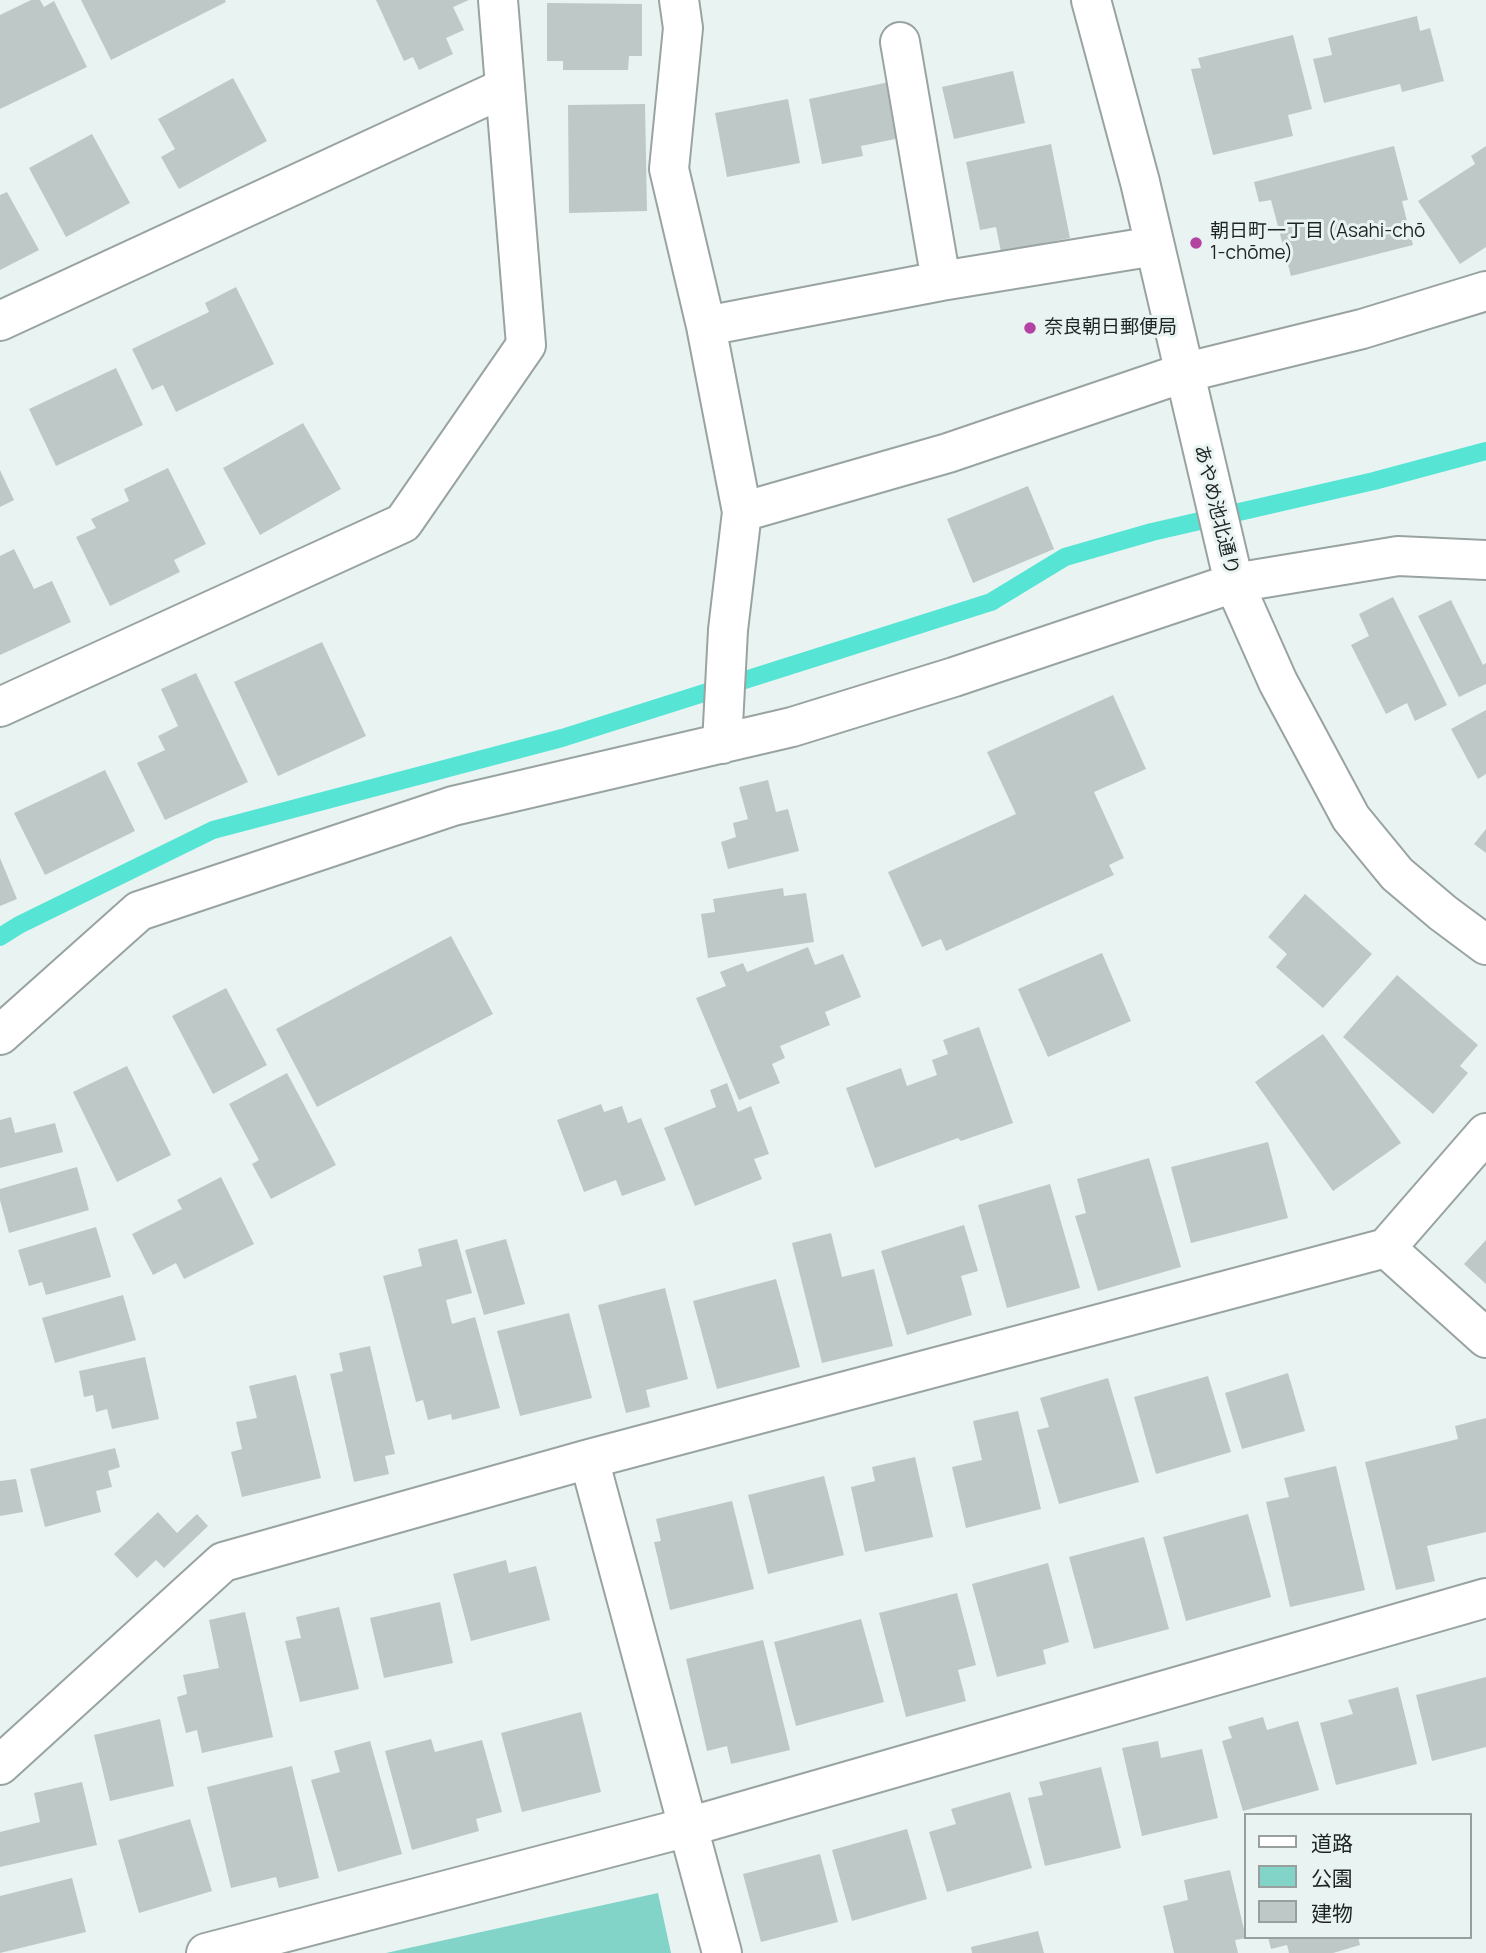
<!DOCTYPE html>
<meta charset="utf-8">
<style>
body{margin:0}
#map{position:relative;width:1486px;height:1953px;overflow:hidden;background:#e9f4f2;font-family:Manrope,"Noto Sans JP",sans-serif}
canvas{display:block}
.legend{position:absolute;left:1244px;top:1813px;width:228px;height:126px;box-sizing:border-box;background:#e9f4f2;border:2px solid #98a09f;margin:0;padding:9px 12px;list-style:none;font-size:21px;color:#1f2323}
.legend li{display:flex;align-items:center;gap:14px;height:35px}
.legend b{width:35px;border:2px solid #98a09f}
</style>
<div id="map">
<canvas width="1486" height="1953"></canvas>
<ul class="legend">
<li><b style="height:9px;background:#fff"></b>道路</li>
<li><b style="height:19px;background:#82d3c8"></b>公園</li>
<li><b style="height:19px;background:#bec8c6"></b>建物</li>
</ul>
</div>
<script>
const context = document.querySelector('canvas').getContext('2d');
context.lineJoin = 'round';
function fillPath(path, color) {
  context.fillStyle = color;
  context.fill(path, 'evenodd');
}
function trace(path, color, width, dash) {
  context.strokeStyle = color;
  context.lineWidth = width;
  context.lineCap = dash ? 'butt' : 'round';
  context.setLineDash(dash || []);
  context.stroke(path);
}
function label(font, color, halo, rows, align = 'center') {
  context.font = font + ' Manrope,"Noto Sans JP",sans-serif';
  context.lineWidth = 6;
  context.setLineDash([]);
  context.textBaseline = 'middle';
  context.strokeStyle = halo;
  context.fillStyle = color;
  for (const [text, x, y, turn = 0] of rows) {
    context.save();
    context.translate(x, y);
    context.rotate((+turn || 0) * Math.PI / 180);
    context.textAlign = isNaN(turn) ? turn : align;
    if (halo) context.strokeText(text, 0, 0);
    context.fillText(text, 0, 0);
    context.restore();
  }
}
fillPath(new Path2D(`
 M 658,1893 L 671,1953 L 386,1953 Z`), '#82d3c8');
trace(new Path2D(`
 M 0,937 L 19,925 L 213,830 L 562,738 L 991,602 L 1065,557 L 1152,532 L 1374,481 L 1486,451`), '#56e4d4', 18);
fillPath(new Path2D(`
 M 31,0 L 40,0 L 44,7 L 54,1 L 87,67 L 0,109 L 0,15 Z
 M 81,0 L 225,0 L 226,2 L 111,60 Z
 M 376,0 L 469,0 L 453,7 L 464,30 L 446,38 L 453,54 L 419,70 L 413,57 L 404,61 Z
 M 547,3 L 642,4 L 642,56 L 629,56 L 628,70 L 563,70 L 563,61 L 547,61 Z
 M 1417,16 L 1420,31 L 1430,28 L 1444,81 L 1402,92 L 1400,84 L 1324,103 L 1313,59 L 1332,55 L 1328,38 Z
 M 1293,35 L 1312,109 L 1288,115 L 1293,136 L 1213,155 L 1191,69 L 1201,68 L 1198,58 Z
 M 1013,71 L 1025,123 L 954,139 L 942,87 Z
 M 233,78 L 267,141 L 179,189 L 161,157 L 175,149 L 158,119 Z
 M 889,82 L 900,138 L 861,146 L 863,156 L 822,164 L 809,99 Z
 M 788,99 L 800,163 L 727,177 L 715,113 Z
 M 645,104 L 647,211 L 569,213 L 568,105 Z
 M 92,134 L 130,203 L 66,237 L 29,168 Z
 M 1051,144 L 1070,238 L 1001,252 L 996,227 L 980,230 L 966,162 Z
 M 1394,146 L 1408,200 L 1402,201 L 1413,245 L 1291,276 L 1271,200 L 1259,202 L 1254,182 Z
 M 1486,146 L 1486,247 L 1460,264 L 1418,201 L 1475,164 L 1471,156 Z
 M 7,192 L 39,250 L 0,270 L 0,195 Z
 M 236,287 L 274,364 L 176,412 L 163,385 L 152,390 L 132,349 L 209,312 L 205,303 Z
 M 116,368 L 143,425 L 56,466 L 29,409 Z
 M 303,423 L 341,489 L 260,535 L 223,468 Z
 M 168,468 L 206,544 L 174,560 L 180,572 L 110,606 L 76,537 L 96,528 L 91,519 L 129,501 L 124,489 Z
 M 0,470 L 14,500 L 0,507 Z
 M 1028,486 L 1054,549 L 973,583 L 947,519 Z
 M 14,549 L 34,589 L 52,581 L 71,622 L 0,655 L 0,556 Z
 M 1393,597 L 1447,705 L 1415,721 L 1407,703 L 1386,714 L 1351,645 L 1369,636 L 1359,614 Z
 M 1451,600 L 1483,665 L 1486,663 L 1486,684 L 1459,697 L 1418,616 Z
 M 322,642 L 366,736 L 278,776 L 234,682 Z
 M 196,673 L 248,782 L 165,820 L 137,763 L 165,750 L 158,736 L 178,726 L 161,689 Z
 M 1113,695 L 1146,769 L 1094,792 L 1124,858 L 1109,865 L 1114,875 L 946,951 L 941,939 L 922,947 L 888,872 L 1016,814 L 987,752 Z
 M 1486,710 L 1486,774 L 1478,779 L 1451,729 Z
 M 105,770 L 135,831 L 45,875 L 14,813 Z
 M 768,780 L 776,812 L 788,809 L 799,851 L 728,869 L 721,842 L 736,837 L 733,823 L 748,819 L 739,787 Z
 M 1486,829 L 1486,853 L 1474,844 Z
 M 0,858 L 17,899 L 0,906 Z
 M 783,888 L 784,896 L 806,893 L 814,942 L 708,958 L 701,914 L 715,912 L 713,899 Z
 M 1305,894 L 1372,954 L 1323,1008 L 1276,967 L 1287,954 L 1268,937 Z
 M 451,936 L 493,1014 L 317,1107 L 276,1029 Z
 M 808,947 L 815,965 L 843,954 L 861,997 L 825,1012 L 830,1025 L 780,1046 L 785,1058 L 772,1064 L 780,1083 L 739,1100 L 696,998 L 726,986 L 720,972 L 743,963 L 747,972 Z
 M 1102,953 L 1131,1021 L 1048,1057 L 1018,989 Z
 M 1397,975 L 1478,1045 L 1460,1066 L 1468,1073 L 1433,1114 L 1343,1037 Z
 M 226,988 L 267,1065 L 213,1094 L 172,1016 Z
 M 979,1027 L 1013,1123 L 961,1141 L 958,1138 L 875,1168 L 846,1088 L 901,1068 L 907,1086 L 937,1075 L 932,1060 L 948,1054 L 943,1040 Z
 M 1323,1034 L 1401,1143 L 1333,1191 L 1255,1082 Z
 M 127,1066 L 171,1155 L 117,1182 L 73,1092 Z
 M 287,1073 L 336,1165 L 271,1199 L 252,1164 L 259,1160 L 229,1104 Z
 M 727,1083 L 738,1112 L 751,1106 L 769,1154 L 754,1159 L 762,1179 L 695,1206 L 664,1128 L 716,1107 L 710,1090 Z
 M 601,1104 L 604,1112 L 622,1106 L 628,1123 L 641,1118 L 666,1180 L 622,1196 L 616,1180 L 584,1192 L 557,1120 Z
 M 11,1117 L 15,1133 L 55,1123 L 63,1152 L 0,1168 L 0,1120 Z
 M 1268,1142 L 1288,1218 L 1191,1243 L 1171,1167 Z
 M 1149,1158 L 1181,1267 L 1098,1291 L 1075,1216 L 1086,1213 L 1077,1179 Z
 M 77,1167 L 89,1210 L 9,1233 L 0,1200 L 0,1189 Z
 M 221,1177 L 254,1244 L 184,1279 L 176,1263 L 153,1275 L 132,1234 L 182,1209 L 177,1200 Z
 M 1050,1184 L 1080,1288 L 1007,1308 L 978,1205 Z
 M 964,1225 L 978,1271 L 961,1276 L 972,1315 L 907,1335 L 881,1251 Z
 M 96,1227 L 111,1277 L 46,1295 L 42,1282 L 29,1286 L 18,1250 Z
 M 831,1233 L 842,1277 L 874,1269 L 893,1346 L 822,1363 L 792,1243 Z
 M 457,1239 L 472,1293 L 446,1300 L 452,1324 L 475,1317 L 500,1408 L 452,1420 L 451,1414 L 428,1420 L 423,1400 L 416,1402 L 383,1276 L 422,1266 L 418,1249 Z
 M 506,1239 L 525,1304 L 484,1315 L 465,1250 Z
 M 1486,1240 L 1486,1284 L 1464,1264 Z
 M 776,1279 L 800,1367 L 717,1389 L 693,1301 Z
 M 665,1288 L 688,1379 L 646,1390 L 650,1407 L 626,1413 L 598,1305 Z
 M 123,1295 L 136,1340 L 55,1363 L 42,1318 Z
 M 569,1313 L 592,1398 L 520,1416 L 497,1331 Z
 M 370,1346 L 395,1454 L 385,1456 L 389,1474 L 354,1482 L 330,1374 L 343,1371 L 339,1353 Z
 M 145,1357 L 159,1419 L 112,1429 L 107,1409 L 96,1412 L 93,1395 L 84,1397 L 79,1371 Z
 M 1288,1373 L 1305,1431 L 1242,1449 L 1225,1393 Z
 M 296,1375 L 321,1478 L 242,1497 L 231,1452 L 242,1449 L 236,1422 L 257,1418 L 249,1386 Z
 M 1208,1376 L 1231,1452 L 1156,1474 L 1134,1397 Z
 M 1108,1378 L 1139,1482 L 1059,1504 L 1037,1430 L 1049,1427 L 1040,1398 Z
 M 1018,1411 L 1041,1509 L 966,1528 L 952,1467 L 982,1460 L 973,1421 Z
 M 1486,1418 L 1486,1532 L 1427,1546 L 1435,1581 L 1396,1590 L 1365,1462 L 1458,1439 L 1455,1426 Z
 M 115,1448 L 120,1467 L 108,1471 L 112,1487 L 96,1491 L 101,1512 L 45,1527 L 30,1469 Z
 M 915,1457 L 933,1537 L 865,1552 L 851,1487 L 875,1481 L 872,1467 Z
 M 1336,1466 L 1365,1590 L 1290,1607 L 1266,1502 L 1289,1497 L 1284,1478 Z
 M 824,1476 L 844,1555 L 768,1574 L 748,1495 Z
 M 16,1479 L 23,1512 L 0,1516 L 0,1481 Z
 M 732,1501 L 754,1589 L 670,1610 L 654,1542 L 661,1541 L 656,1519 Z
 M 158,1512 L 177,1533 L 197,1514 L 208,1526 L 164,1568 L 156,1560 L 137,1578 L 114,1554 Z
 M 1248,1514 L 1271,1597 L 1186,1621 L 1163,1537 Z
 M 1144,1537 L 1169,1629 L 1094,1649 L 1069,1557 Z
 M 506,1560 L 509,1573 L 536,1566 L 550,1620 L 471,1641 L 453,1574 Z
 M 1048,1563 L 1069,1642 L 1043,1650 L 1046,1664 L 997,1677 L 972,1584 Z
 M 957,1593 L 976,1665 L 958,1670 L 966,1701 L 906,1717 L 879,1613 Z
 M 440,1602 L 453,1663 L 384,1678 L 370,1618 Z
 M 339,1607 L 359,1689 L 300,1702 L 285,1641 L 301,1638 L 296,1617 Z
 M 245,1612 L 273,1737 L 202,1753 L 197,1730 L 186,1733 L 177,1697 L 187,1694 L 183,1675 L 219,1668 L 209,1620 Z
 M 861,1619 L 884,1702 L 796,1726 L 774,1642 Z
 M 763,1640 L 790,1750 L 731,1764 L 727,1746 L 707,1751 L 686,1659 Z
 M 1486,1677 L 1486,1747 L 1432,1761 L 1416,1695 Z
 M 1398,1687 L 1417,1764 L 1336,1785 L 1320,1723 L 1353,1714 L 1348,1700 Z
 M 581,1712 L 601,1792 L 522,1812 L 501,1733 Z
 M 1263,1717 L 1267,1730 L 1298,1721 L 1319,1790 L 1243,1811 L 1222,1741 L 1232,1738 L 1228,1727 Z
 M 160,1719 L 174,1786 L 110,1801 L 94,1735 Z
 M 431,1739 L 435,1752 L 482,1740 L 502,1812 L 476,1819 L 479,1831 L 412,1850 L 385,1751 Z
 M 370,1741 L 402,1854 L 338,1872 L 311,1780 L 340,1772 L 334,1751 Z
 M 1158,1741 L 1161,1758 L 1202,1749 L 1218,1818 L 1142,1836 L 1122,1748 Z
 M 292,1766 L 319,1878 L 279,1888 L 276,1877 L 231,1888 L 207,1787 Z
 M 1101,1767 L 1121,1848 L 1045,1866 L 1028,1798 L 1043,1795 L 1039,1782 Z
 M 82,1782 L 97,1845 L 0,1867 L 0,1832 L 40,1822 L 34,1793 Z
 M 1010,1792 L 1032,1868 L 947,1892 L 929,1832 L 956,1824 L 951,1809 Z
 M 190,1819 L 212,1891 L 139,1913 L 118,1840 Z
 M 907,1829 L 927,1899 L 852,1921 L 832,1850 Z
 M 820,1854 L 838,1922 L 761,1942 L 743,1874 Z
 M 1230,1870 L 1246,1938 L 1235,1940 L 1238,1953 L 1174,1953 L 1163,1906 L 1188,1900 L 1184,1880 Z
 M 72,1878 L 86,1932 L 0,1953 L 0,1896 Z
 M 1038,1931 L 1044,1953 L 972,1953 L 971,1947 Z
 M 1268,1937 L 1358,1937 L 1360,1945 L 1333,1953 L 1289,1953 L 1287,1945 L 1271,1949 Z`), '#bec8c6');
const minor = new Path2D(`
 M 679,0 L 683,28 L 669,169 L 706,326 L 742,512 L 728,630 L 722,744
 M 1091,0 L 1140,182 L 1234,583 L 1278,682 L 1351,818 L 1397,874 L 1443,913 L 1486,945
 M 900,42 L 941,281
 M 0,321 L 504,88
 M 706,326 L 941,281 L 1155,246
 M 742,512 L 948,453 L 1183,373 L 1362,329 L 1486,291
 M 0,707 L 403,523 L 526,345 L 498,0
 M 0,1035 L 139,911 L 453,806 L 792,727 L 954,677 L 1234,583 L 1398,556 L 1486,560
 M 1386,1248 L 1486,1338
 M 589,1459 L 722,1953
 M 0,1765 L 223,1562 L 589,1459 L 1386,1248 L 1486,1133
 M 206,1953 L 688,1827 L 1486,1598`);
trace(minor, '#99a3a2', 42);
trace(minor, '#fff', 38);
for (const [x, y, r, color] of [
 [1196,243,7,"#b343a1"],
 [1030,328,7,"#b343a1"]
]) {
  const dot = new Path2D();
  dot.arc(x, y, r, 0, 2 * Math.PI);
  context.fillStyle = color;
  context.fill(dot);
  trace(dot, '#e9f4f2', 2.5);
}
label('19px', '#1f2323', '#e9f4f2', [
 ["朝日町一丁目 (Asahi-chō",1210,232],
 ["1-chōme)",1210,254],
 ["奈良朝日郵便局",1044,328]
], 'left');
label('19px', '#1f2323', '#e9f4f2', [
 ["あやめ池北通り",1216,510,76]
]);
</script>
